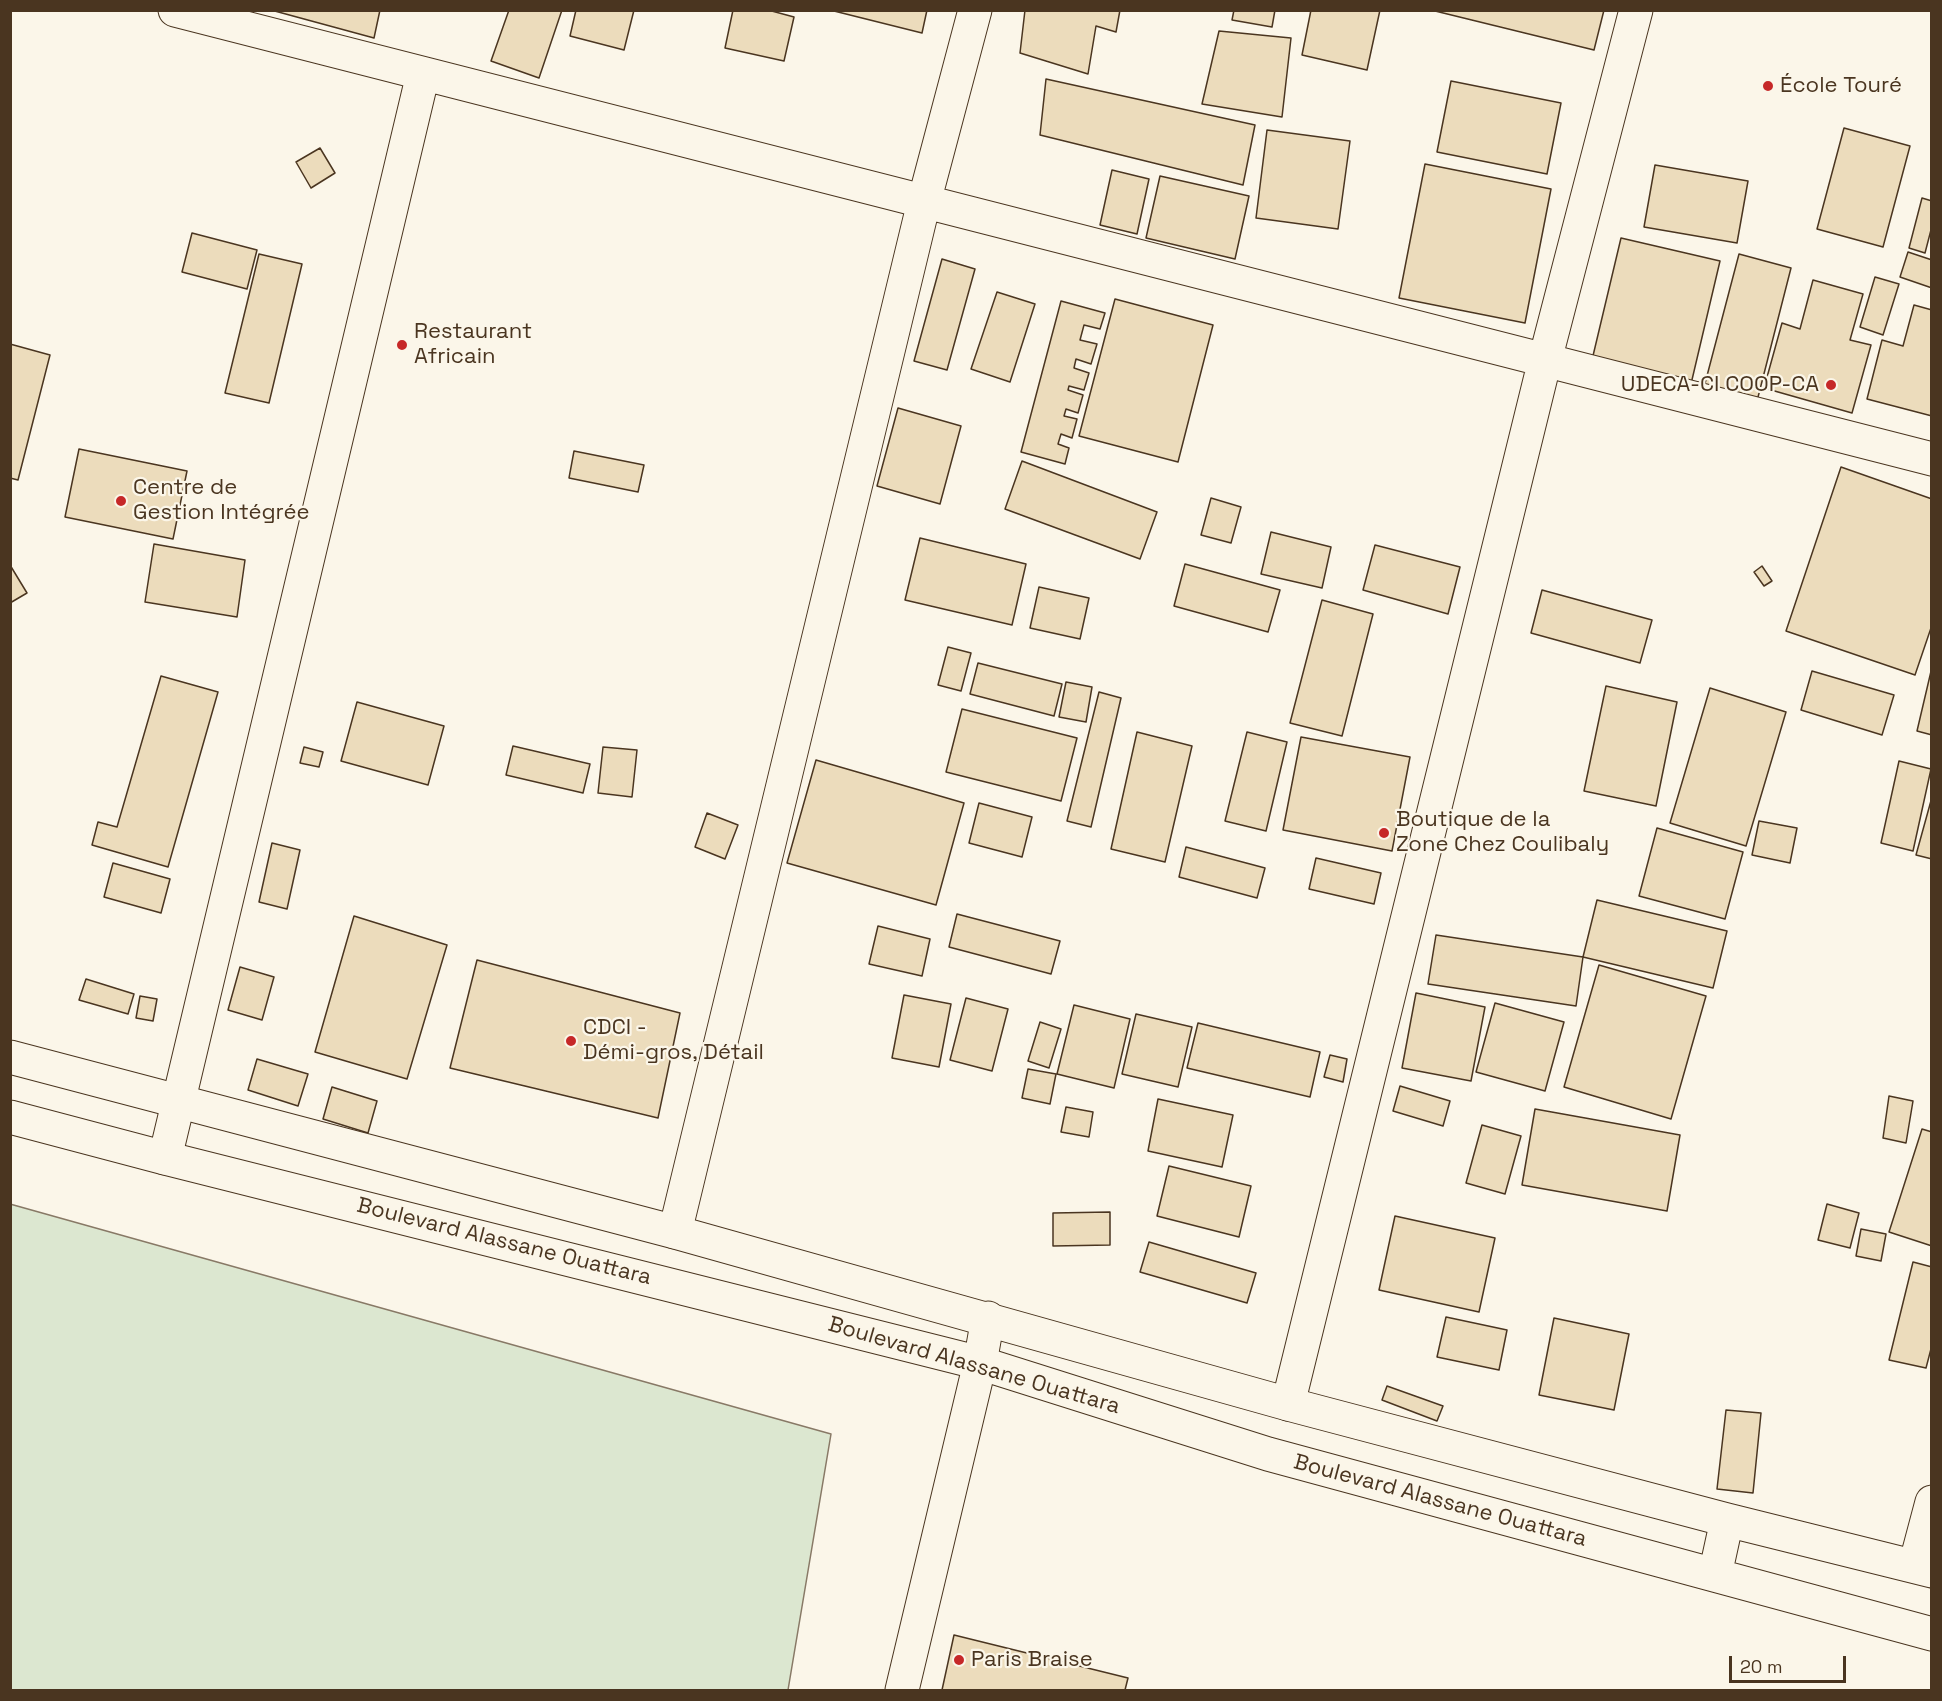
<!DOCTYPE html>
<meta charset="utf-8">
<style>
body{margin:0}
#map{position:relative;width:1942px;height:1701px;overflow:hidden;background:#fbf6e9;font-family:"Space Grotesk",sans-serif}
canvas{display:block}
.frame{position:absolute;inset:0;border:12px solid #4a3520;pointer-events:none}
.scale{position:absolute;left:1729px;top:1656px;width:117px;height:27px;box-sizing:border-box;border:3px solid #4a3520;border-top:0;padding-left:8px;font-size:18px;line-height:21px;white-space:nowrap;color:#4a3520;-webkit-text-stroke:4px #fbf6e9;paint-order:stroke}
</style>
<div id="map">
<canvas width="1942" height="1701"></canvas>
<div class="frame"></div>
<div class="scale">20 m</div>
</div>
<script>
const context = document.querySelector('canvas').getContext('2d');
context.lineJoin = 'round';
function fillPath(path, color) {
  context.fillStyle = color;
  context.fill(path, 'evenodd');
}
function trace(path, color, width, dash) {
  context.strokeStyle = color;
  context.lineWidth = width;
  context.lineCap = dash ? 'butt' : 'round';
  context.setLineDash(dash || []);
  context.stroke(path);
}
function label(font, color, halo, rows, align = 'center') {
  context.font = font + ' "Space Grotesk",sans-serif';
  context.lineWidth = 4.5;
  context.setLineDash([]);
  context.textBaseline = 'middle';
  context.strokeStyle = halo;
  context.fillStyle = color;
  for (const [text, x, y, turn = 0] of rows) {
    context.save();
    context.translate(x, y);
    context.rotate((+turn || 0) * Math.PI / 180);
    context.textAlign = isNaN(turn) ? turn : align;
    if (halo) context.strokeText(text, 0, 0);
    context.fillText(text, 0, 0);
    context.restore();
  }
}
const green = new Path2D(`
 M 10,1204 L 831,1434 L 788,1690 L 11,1690 Z`);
fillPath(green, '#dce7d0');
trace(green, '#887966', 1.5);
const building = new Path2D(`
 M 271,10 L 380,10 L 374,38 Z
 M 509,10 L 562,10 L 539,78 L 491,61 Z
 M 576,10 L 634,10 L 624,50 L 570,36 Z
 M 733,10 L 768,10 L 794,17 L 784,61 L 725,48 Z
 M 830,10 L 927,10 L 922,33 Z
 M 1025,10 L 1120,10 L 1116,32 L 1096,26 L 1088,74 L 1020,53 Z
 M 1234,10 L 1275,10 L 1272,27 L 1232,20 Z
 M 1311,10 L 1380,10 L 1367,70 L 1302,55 Z
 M 1431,10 L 1604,10 L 1594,50 Z
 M 1219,31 L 1291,38 L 1282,117 L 1202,104 Z
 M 1046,79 L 1255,125 L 1243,185 L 1040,135 Z
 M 1451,81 L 1561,103 L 1547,174 L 1437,152 Z
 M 1844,128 L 1910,146 L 1883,247 L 1817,229 Z
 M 1267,130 L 1350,141 L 1338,229 L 1256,218 Z
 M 320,148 L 335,173 L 311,188 L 296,162 Z
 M 1425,164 L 1551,189 L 1525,323 L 1399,298 Z
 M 1655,165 L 1748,181 L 1737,243 L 1644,227 Z
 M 1112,170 L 1149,179 L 1137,234 L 1100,225 Z
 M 1160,176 L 1249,196 L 1235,259 L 1146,238 Z
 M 1922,198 L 1932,201 L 1932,226 L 1925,253 L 1909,248 Z
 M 192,233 L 257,250 L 247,289 L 182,272 Z
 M 1621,238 L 1720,261 L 1691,384 L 1592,360 Z
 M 1908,252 L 1932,260 L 1932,288 L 1900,277 Z
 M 259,254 L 302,264 L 269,403 L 225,393 Z
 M 1739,254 L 1791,268 L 1756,405 L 1703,391 Z
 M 942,259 L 975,269 L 947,370 L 914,361 Z
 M 1875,277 L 1899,284 L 1883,335 L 1860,327 Z
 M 1813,280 L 1863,294 L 1850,340 L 1871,345 L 1852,413 L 1764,388 L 1782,323 L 1800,329 Z
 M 997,292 L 1035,304 L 1010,382 L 971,369 Z
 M 1115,299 L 1213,325 L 1178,462 L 1079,436 Z
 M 1061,301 L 1105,313 L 1100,329 L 1084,325 L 1080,340 L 1097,344 L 1091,364 L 1076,359 L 1074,368 L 1089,373 L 1084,390 L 1069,386 L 1068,390 L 1083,395 L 1078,413 L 1066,409 L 1064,416 L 1077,419 L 1072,438 L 1061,434 L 1058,444 L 1069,448 L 1065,464 L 1021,452 Z
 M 1914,305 L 1932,310 L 1932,416 L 1867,399 L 1882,340 L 1903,346 Z
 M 10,344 L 50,355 L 18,480 L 10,478 Z
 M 898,408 L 961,426 L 940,504 L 877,486 Z
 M 79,449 L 187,471 L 173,539 L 65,517 Z
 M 574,451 L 644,465 L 638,492 L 569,478 Z
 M 1022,461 L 1157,512 L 1140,559 L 1005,509 Z
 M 1841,467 L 1932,499 L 1932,625 L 1915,675 L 1786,631 Z
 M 1211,498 L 1241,507 L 1231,543 L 1201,535 Z
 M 1271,532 L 1331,547 L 1322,588 L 1261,574 Z
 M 920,538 L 1026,564 L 1012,625 L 905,600 Z
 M 154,544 L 245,560 L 237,617 L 145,602 Z
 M 1375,545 L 1460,567 L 1448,614 L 1363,590 Z
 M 1185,564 L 1280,590 L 1268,632 L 1174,606 Z
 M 10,565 L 27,593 L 10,603 Z
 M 1762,566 L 1772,581 L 1764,586 L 1754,572 Z
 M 1039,587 L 1089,598 L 1080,639 L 1030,628 Z
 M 1542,590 L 1652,620 L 1640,663 L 1531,633 Z
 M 1322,600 L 1373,614 L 1342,736 L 1290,723 Z
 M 948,647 L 971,653 L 961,691 L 938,685 Z
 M 978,663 L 1062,684 L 1054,716 L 970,694 Z
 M 1932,667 L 1932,735 L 1917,731 Z
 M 1812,671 L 1894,695 L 1882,735 L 1801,710 Z
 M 161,676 L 218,692 L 168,867 L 92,845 L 98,822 L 117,827 Z
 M 1066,682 L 1092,687 L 1086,722 L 1059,717 Z
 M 1606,686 L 1677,702 L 1656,806 L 1584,791 Z
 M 1710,688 L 1786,712 L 1746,846 L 1670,823 Z
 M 1099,692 L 1121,698 L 1091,827 L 1067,821 Z
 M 357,702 L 444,726 L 428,785 L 341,761 Z
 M 962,709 L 1077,738 L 1061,801 L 946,772 Z
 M 1137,732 L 1192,746 L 1165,862 L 1111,849 Z
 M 1247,732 L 1287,742 L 1266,831 L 1225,821 Z
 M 1301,737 L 1410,757 L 1392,851 L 1283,830 Z
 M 513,746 L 590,764 L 583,793 L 506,775 Z
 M 304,747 L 323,752 L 319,767 L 300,763 Z
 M 603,747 L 637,750 L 632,797 L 598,793 Z
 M 816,760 L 964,803 L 936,905 L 787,863 Z
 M 1899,761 L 1931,769 L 1913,851 L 1881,843 Z
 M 1932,797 L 1932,859 L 1916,855 Z
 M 979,803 L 1032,817 L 1022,857 L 969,843 Z
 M 707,813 L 738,825 L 725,859 L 695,847 Z
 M 1759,821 L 1797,828 L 1790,863 L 1752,855 Z
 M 1657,828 L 1743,852 L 1725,919 L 1639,896 Z
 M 272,843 L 300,850 L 287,909 L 259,902 Z
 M 1186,847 L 1265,868 L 1257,898 L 1179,877 Z
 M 1316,858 L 1381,873 L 1374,904 L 1309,889 Z
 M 113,863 L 170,879 L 161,913 L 104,897 Z
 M 1597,900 L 1727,931 L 1713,988 L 1583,957 Z
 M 957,914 L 1060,941 L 1051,974 L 949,947 Z
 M 354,916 L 447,945 L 407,1079 L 315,1052 Z
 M 878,926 L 930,939 L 922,976 L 869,964 Z
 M 1436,935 L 1583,957 L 1576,1006 L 1428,984 Z
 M 477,960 L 680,1013 L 658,1118 L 450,1068 Z
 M 1599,965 L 1706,996 L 1671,1119 L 1564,1087 Z
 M 240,967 L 274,977 L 262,1020 L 228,1010 Z
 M 86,979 L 134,994 L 128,1014 L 79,1000 Z
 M 1416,993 L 1485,1007 L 1471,1081 L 1402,1068 Z
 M 904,995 L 951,1004 L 939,1067 L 892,1058 Z
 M 140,996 L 157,999 L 153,1021 L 136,1018 Z
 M 966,998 L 1008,1009 L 992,1071 L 950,1060 Z
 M 1495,1003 L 1564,1022 L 1545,1091 L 1476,1072 Z
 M 1074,1005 L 1130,1019 L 1114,1088 L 1057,1074 Z
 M 1136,1014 L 1192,1027 L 1178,1087 L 1122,1074 Z
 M 1040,1022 L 1061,1029 L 1049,1068 L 1028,1061 Z
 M 1198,1023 L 1320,1052 L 1310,1097 L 1187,1068 Z
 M 1330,1055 L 1347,1059 L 1343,1082 L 1324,1077 Z
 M 257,1059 L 308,1074 L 298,1106 L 248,1090 Z
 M 1028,1069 L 1056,1074 L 1050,1104 L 1022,1098 Z
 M 1400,1086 L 1450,1101 L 1443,1126 L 1393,1111 Z
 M 332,1087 L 377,1101 L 368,1133 L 323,1119 Z
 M 1889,1096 L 1913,1101 L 1906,1143 L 1883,1138 Z
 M 1158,1099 L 1233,1115 L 1222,1167 L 1148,1151 Z
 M 1066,1107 L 1093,1112 L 1089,1137 L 1061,1132 Z
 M 1535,1109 L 1680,1135 L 1667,1211 L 1522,1185 Z
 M 1482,1125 L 1521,1136 L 1505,1194 L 1466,1183 Z
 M 1922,1129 L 1932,1132 L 1932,1246 L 1889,1232 Z
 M 1169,1166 L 1251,1186 L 1239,1237 L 1157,1216 Z
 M 1827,1204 L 1859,1213 L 1850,1248 L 1818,1240 Z
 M 1110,1212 L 1110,1245 L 1053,1246 L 1053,1213 Z
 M 1395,1216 L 1495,1238 L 1479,1312 L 1379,1290 Z
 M 1861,1229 L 1886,1234 L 1881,1261 L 1856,1256 Z
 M 1149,1242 L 1256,1273 L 1247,1303 L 1140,1272 Z
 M 1913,1262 L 1932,1267 L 1932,1345 L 1926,1368 L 1889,1360 Z
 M 1446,1317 L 1507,1330 L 1499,1370 L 1437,1357 Z
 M 1554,1318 L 1629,1334 L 1614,1410 L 1539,1395 Z
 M 1387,1386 L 1443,1406 L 1437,1421 L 1382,1400 Z
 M 1726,1410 L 1761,1413 L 1753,1493 L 1717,1489 Z
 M 954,1635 L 1128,1678 L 1125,1690 L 942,1690 Z`);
fillPath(building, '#ecdcbc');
trace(building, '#4a3520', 1.5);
const minor = new Path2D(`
 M 175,10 L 1932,459
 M 165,1158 L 423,74
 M 675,1232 L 924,202 L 975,10
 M 1288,1404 L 1545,360 L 1636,10
 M 1915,1566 L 1932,1502
 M 902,1690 L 980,1363 L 988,1318`);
const major = new Path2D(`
 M 10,1057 L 675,1232 L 1288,1404 L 1727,1520 L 1932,1571
 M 10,1117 L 165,1158 L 980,1363 L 1268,1454 L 1932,1634
 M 1715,1575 L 1727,1520`);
trace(minor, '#4a3520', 35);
trace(major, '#4a3520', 35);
trace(minor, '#fbf6e9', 33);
trace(major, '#fbf6e9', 33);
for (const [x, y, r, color] of [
 [1768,86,6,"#c62828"],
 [402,345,6,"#c62828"],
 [1831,385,6,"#c62828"],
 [121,501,6,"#c62828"],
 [1384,833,6,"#c62828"],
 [571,1041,6,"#c62828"],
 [959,1660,6,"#c62828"]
]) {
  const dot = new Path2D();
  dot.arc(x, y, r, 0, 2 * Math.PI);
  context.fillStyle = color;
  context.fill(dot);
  trace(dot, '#fbf6e9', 2);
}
label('22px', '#4a3520', '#fbf6e9', [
 ["École Touré",1780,86],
 ["Restaurant",414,332],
 ["Africain",414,357],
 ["UDECA-CI COOP-CA",1819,385,"right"],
 ["Centre de",133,488],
 ["Gestion Intégrée",133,513],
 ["Boutique de la",1396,820],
 ["Zone Chez Coulibaly",1396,845],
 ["CDCI -",583,1028],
 ["Démi-gros, Détail",583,1053],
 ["Paris Braise",971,1660]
], 'left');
label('22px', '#4a3520', '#fbf6e9', [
 ["Boulevard Alassane Ouattara",504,1242,14],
 ["Boulevard Alassane Ouattara",974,1366,16],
 ["Boulevard Alassane Ouattara",1440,1501,15]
]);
</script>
